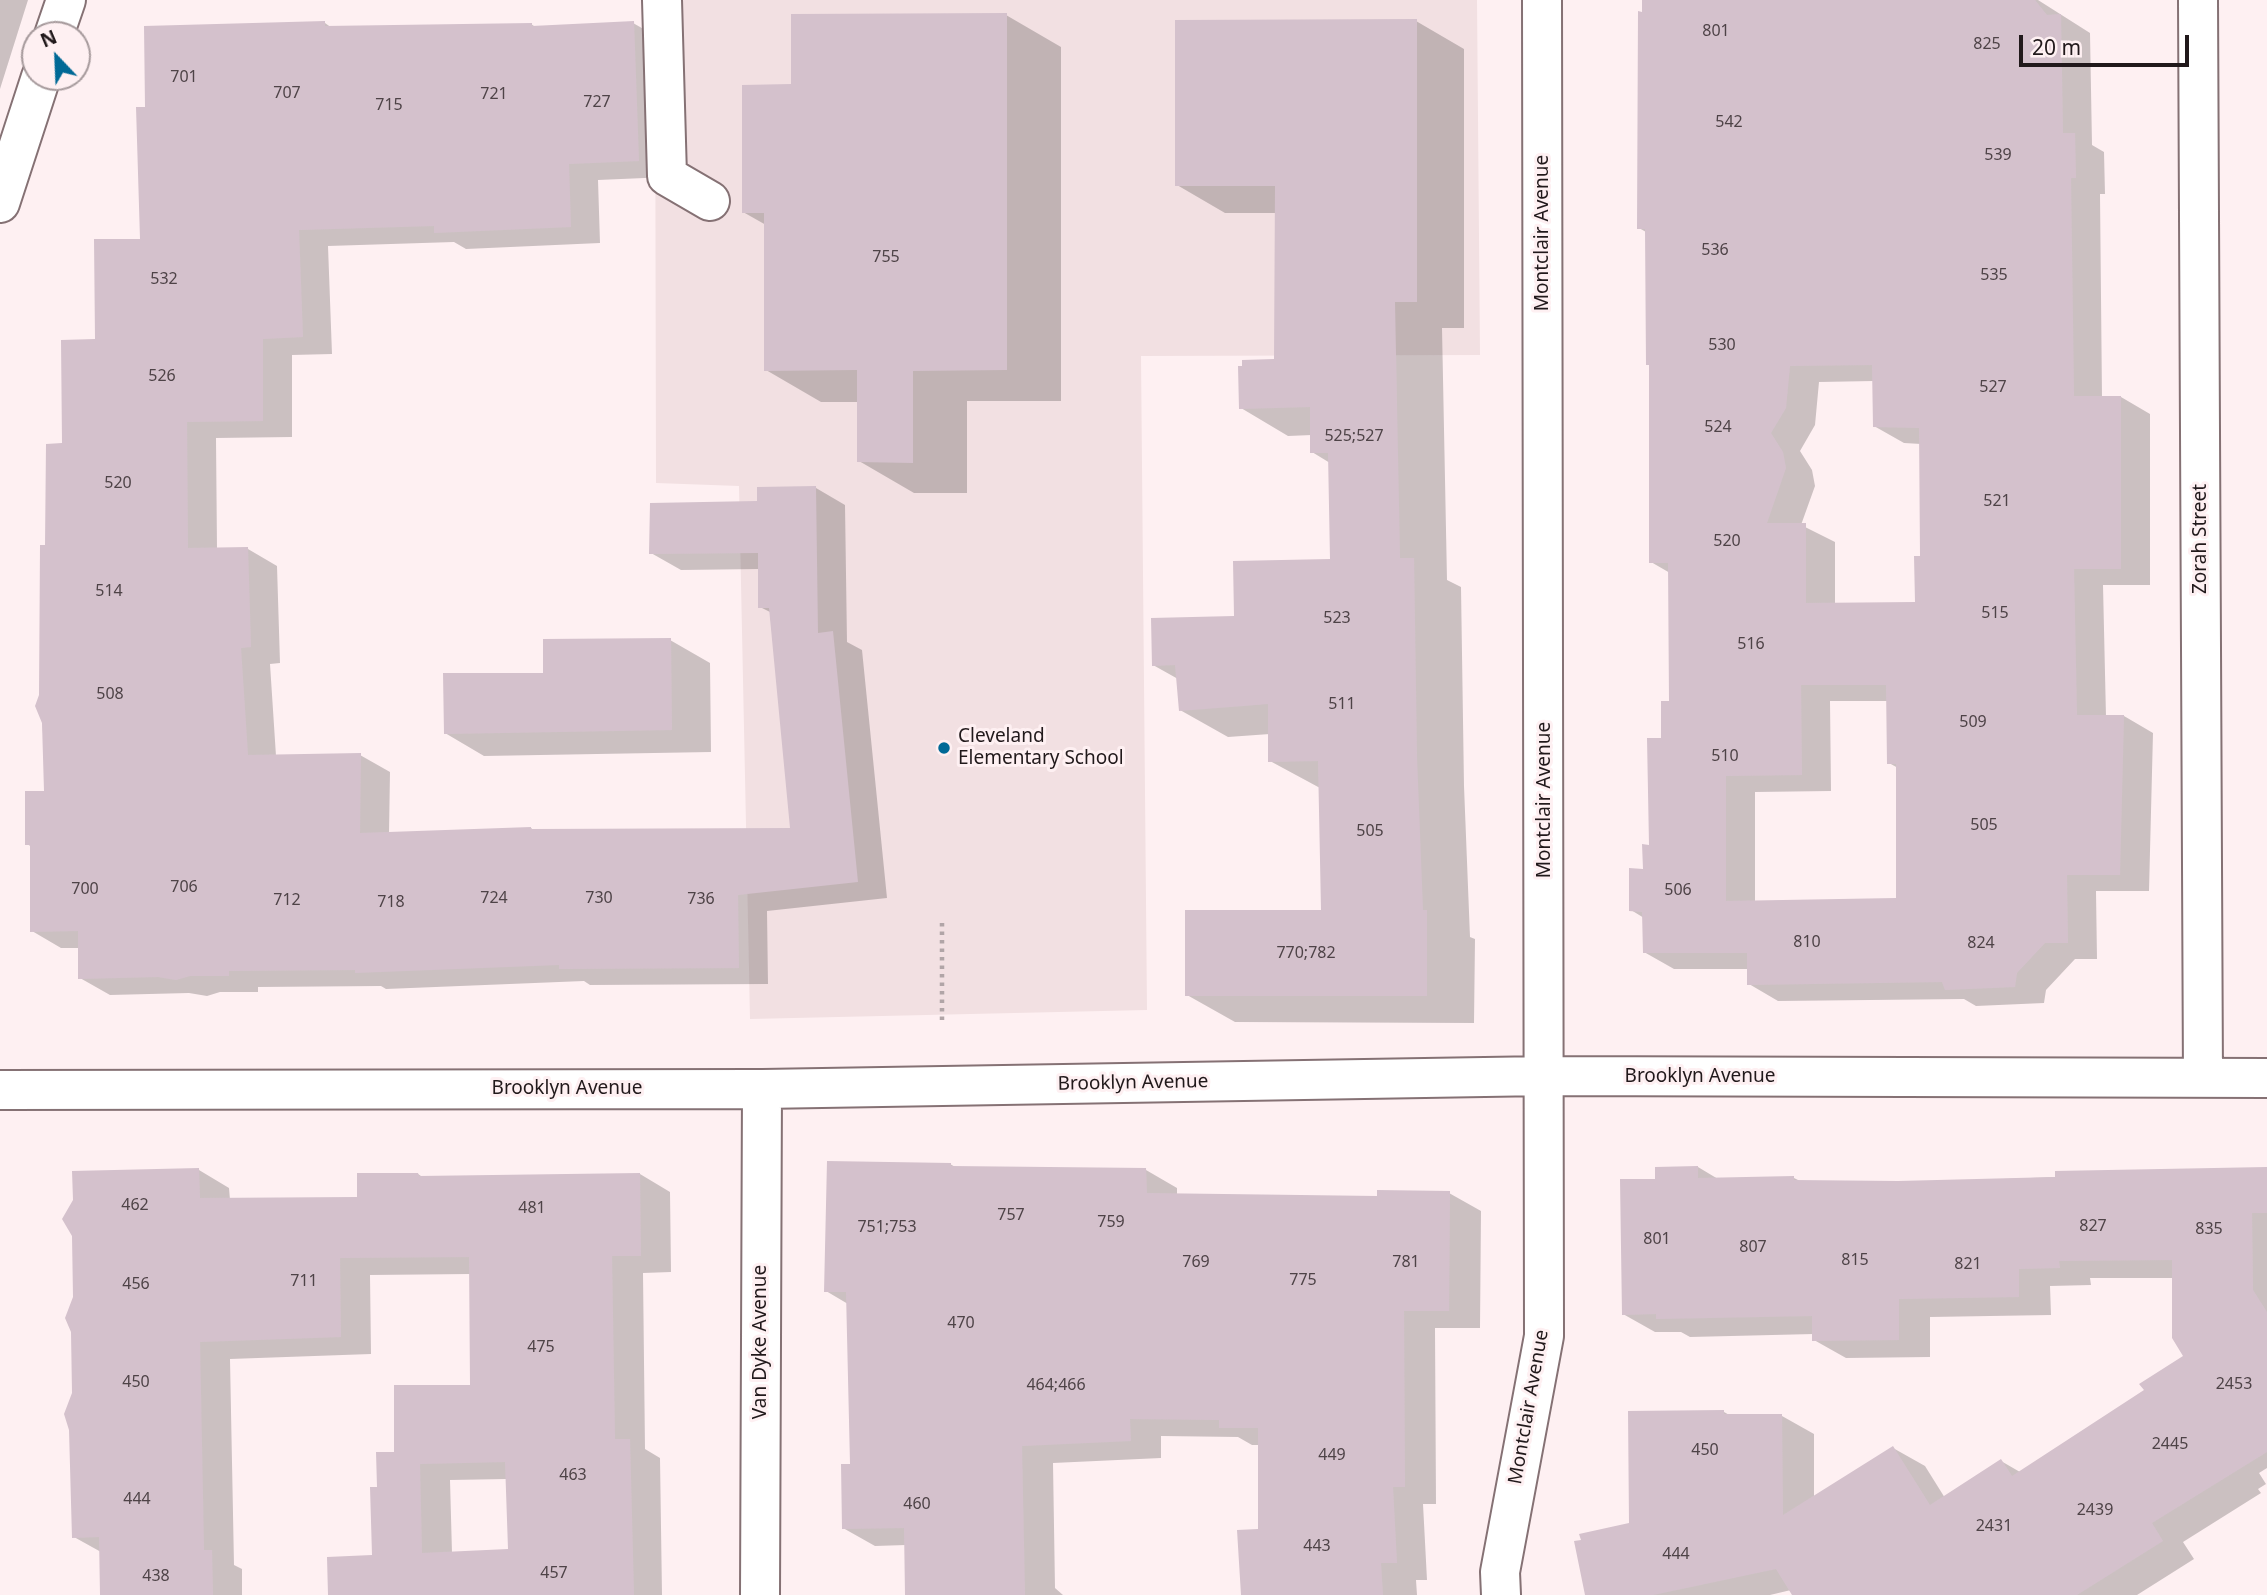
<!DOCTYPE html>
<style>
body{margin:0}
#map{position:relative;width:2267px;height:1595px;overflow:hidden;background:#fef0f2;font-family:"Noto Sans",sans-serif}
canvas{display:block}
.north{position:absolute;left:21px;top:21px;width:70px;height:70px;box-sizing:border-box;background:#fef0f2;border:2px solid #a69a9c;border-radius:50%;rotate:337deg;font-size:19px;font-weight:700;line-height:28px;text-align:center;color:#21191b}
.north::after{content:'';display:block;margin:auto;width:24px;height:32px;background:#006996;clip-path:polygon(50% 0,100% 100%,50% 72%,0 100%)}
.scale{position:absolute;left:2019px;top:35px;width:170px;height:32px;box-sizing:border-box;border:4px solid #21191b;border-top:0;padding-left:9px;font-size:21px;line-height:24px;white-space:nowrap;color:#21191b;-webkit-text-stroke:5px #fef0f2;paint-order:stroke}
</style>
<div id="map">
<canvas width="2267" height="1595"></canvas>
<div class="north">N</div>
<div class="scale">20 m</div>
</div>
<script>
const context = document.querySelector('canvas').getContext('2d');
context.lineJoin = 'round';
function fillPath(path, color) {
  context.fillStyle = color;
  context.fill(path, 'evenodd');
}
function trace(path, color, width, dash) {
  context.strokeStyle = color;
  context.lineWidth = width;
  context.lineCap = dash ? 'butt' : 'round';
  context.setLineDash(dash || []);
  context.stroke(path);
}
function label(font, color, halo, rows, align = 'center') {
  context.font = font + ' "Noto Sans",sans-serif';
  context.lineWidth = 6;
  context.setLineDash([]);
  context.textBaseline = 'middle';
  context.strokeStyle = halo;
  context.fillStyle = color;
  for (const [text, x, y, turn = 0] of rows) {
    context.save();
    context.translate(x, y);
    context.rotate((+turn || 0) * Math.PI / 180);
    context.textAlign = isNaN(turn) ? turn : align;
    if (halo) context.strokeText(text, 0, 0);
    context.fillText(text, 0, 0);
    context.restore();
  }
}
fillPath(new Path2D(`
 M 655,0 L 1477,0 L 1480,355 L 1141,356 L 1147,1010 L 750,1019 L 739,486 L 656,483 Z`), '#f2e0e2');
fillPath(new Path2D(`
 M 0,0 L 28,0 L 0,89 Z
 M 1644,0 L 2038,0 L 2090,33 L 2092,145 L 2104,152 L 2105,194 L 2100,194 L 2102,398 L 2121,397 L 2150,414 L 2150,585 L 2103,585 L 2106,717 L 2124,716 L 2153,733 L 2149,891 L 2096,891 L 2097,959 L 2075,959 L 2046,990 L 2044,1003 L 1976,1006 L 1964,999 L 1778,1001 L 1749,984 L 1749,969 L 1674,969 L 1644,952 L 1644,918 L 1631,910 L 1651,846 L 1663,740 L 1671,703 L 1670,573 L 1651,562 L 1651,366 L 1647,364 L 1646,232 L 1639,228 ZM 1874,381 L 1874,426 L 1904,443 L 1921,444 L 1922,557 L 1917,604 L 1835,604 L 1835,542 L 1801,525 L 1815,486 L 1812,470 L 1800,451 L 1815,425 L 1819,382 ZM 1830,701 L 1888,701 L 1889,763 L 1898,768 L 1897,900 L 1755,902 L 1755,792 L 1831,791 Z
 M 1006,15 L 1061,47 L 1061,401 L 967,401 L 967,493 L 914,493 L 859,461 L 859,402 L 821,402 L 766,370 L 766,225 L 743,212 L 793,86 Z
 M 1416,21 L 1464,49 L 1464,328 L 1442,328 L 1447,580 L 1461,587 L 1464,786 L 1470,937 L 1475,939 L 1474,1023 L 1235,1022 L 1187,995 L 1322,912 L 1320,788 L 1270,761 L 1270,734 L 1228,737 L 1180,710 L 1178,679 L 1153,665 L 1332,561 L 1330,463 L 1312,452 L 1312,435 L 1288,436 L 1241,408 L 1276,361 L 1277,213 L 1225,213 L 1177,185 Z
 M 325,23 L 332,28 L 531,24 L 537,28 L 633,23 L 663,40 L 668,177 L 598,180 L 600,243 L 466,249 L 454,242 L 328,246 L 332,354 L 292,355 L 292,437 L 216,438 L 217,549 L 248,549 L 277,566 L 280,663 L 270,664 L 276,756 L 360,755 L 390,772 L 389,834 L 531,828 L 535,831 L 792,830 L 770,612 L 760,607 L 760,569 L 681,570 L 651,553 L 759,502 L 816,488 L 845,505 L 847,642 L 862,650 L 887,898 L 767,911 L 768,984 L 590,985 L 584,981 L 386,989 L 381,986 L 258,987 L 258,992 L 220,992 L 207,996 L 189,993 L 110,995 L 80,978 L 80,948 L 61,948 L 32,931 L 32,847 L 27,844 L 46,793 L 41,695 L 47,547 L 64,445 L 97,341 L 142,240 L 147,109 Z
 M 670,640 L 710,663 L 711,752 L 484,756 L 445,733 L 545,674 Z
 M 950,1164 L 957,1168 L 1146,1170 L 1177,1188 L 1177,1195 L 1378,1198 L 1449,1193 L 1481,1211 L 1480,1328 L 1435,1328 L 1436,1504 L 1423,1504 L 1427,1580 L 1416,1580 L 1417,1595 L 1243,1595 L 1260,1530 L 1260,1445 L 1252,1445 L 1238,1437 L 1161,1436 L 1161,1458 L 1053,1463 L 1055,1588 L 1063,1595 L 907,1595 L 906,1545 L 875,1546 L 843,1528 L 852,1465 L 848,1304 L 826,1291 Z
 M 1698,1167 L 1718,1179 L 1794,1178 L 1802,1182 L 1898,1183 L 2267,1169 L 2267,1468 L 2259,1473 L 2266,1484 L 2258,1489 L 2261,1493 L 2183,1542 L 2194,1559 L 2137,1595 L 1794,1595 L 1791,1590 L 1770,1595 L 1586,1595 L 1631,1525 L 1724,1412 L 1731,1416 L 1782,1416 L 1814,1434 L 1814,1498 L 1893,1448 L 1925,1466 L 1945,1498 L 2001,1461 L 2020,1472 L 2146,1391 L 2185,1356 L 2174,1278 L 2090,1278 L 2091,1285 L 2050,1286 L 2051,1315 L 1930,1317 L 1930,1357 L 1846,1358 L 1814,1340 L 1814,1334 L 1690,1337 L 1681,1332 L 1655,1332 L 1623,1314 L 1657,1180 Z
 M 199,1170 L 229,1188 L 230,1200 L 359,1198 L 418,1174 L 424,1178 L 640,1174 L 670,1192 L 671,1272 L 643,1273 L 645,1449 L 660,1458 L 662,1595 L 370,1595 L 379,1489 L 396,1453 L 471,1386 L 471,1274 L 370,1275 L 371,1354 L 230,1359 L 234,1565 L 242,1569 L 242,1595 L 102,1595 L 101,1552 L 74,1537 ZM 507,1479 L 510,1551 L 452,1553 L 450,1480 Z`), '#0003');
fillPath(new Path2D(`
 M 1642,0 L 2035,0 L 2047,15 L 2061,14 L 2063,133 L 2075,133 L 2076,178 L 2071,178 L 2074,396 L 2121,396 L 2121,569 L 2074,569 L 2077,715 L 2124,715 L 2120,875 L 2067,875 L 2068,943 L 2045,943 L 2017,973 L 2015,987 L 1945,990 L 1942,982 L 1747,985 L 1747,953 L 1643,953 L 1642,912 L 1629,911 L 1629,868 L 1643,869 L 1642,844 L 1649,845 L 1647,738 L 1661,738 L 1661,701 L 1669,701 L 1668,563 L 1649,563 L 1649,365 L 1646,365 L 1645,229 L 1637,229 L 1638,11 L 1642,12 ZM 1872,365 L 1873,427 L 1919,428 L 1920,556 L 1914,556 L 1915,602 L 1806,603 L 1806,523 L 1767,523 L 1786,468 L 1783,452 L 1771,433 L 1786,408 L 1790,366 ZM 1801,685 L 1886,685 L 1887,764 L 1896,764 L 1896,898 L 1726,901 L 1726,776 L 1802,775 Z
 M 1007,13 L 1007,370 L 913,371 L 913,463 L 857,462 L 857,370 L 764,371 L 764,213 L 742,213 L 742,85 L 791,84 L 791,14 Z
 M 1417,19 L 1417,302 L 1395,302 L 1400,558 L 1414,558 L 1417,757 L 1423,910 L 1427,910 L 1427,996 L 1185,996 L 1185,910 L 1321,910 L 1318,761 L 1268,762 L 1268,704 L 1179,711 L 1175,665 L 1152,666 L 1151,618 L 1234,616 L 1233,561 L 1330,559 L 1328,453 L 1310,453 L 1310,407 L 1239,409 L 1238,366 L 1242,366 L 1242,360 L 1274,359 L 1275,186 L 1175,186 L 1175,20 Z
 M 325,21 L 325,26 L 532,23 L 532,26 L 634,21 L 639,161 L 569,164 L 571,227 L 434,233 L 434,226 L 299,230 L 303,337 L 263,339 L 263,421 L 187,422 L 188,548 L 248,547 L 251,647 L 241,648 L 248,755 L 361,753 L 360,833 L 531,827 L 531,829 L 790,828 L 769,608 L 758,608 L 758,553 L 649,554 L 650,503 L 757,501 L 757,487 L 816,486 L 818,633 L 833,631 L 858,882 L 738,895 L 739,968 L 559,969 L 559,965 L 355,973 L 355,970 L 229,971 L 229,976 L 190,976 L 176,980 L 158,977 L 78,979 L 78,931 L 30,932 L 30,845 L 25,845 L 25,791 L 44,791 L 42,723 L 35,706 L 39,695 L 40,545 L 45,545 L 46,444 L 62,443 L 61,340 L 95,339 L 94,239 L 140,239 L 136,107 L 145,107 L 144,26 Z
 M 671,638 L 672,730 L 444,734 L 443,673 L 543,673 L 543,639 Z
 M 827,1161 L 951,1163 L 951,1166 L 1146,1168 L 1147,1193 L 1377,1196 L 1377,1190 L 1450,1191 L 1449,1311 L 1404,1311 L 1405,1487 L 1393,1487 L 1397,1563 L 1381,1563 L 1383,1595 L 1241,1595 L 1237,1530 L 1258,1529 L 1258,1428 L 1219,1428 L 1219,1420 L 1130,1419 L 1131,1441 L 1022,1446 L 1025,1595 L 905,1595 L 904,1528 L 842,1529 L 841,1464 L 850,1464 L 846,1292 L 824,1292 Z
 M 1698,1166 L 1698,1178 L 1794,1176 L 1794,1180 L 1898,1181 L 2055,1177 L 2055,1171 L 2267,1167 L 2267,1213 L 2252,1213 L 2253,1290 L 2267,1312 L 2267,1452 L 2152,1523 L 2163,1541 L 2077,1595 L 1792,1595 L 1776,1569 L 1653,1595 L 1585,1595 L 1574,1541 L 1581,1540 L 1579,1534 L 1629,1523 L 1628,1411 L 1724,1410 L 1724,1414 L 1782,1414 L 1783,1515 L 1893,1446 L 1930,1505 L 2001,1459 L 2012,1476 L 2144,1390 L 2139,1384 L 2183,1356 L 2172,1338 L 2172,1260 L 2059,1261 L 2060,1268 L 2019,1269 L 2019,1297 L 1899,1299 L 1899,1340 L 1812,1341 L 1812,1316 L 1656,1319 L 1656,1314 L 1622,1315 L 1620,1179 L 1655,1179 L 1655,1167 Z
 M 199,1168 L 200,1198 L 357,1197 L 357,1173 L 418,1173 L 419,1176 L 640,1173 L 641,1256 L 612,1256 L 615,1439 L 630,1439 L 634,1595 L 328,1595 L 327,1557 L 372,1555 L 370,1487 L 377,1487 L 376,1452 L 394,1452 L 394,1385 L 470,1385 L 469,1257 L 340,1258 L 341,1337 L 200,1342 L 204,1550 L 212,1550 L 213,1595 L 100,1595 L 99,1537 L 72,1538 L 69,1430 L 64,1414 L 72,1393 L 71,1332 L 65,1318 L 73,1297 L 72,1236 L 62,1219 L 73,1200 L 72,1171 ZM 505,1462 L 508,1549 L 422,1553 L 420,1464 Z`), '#d4c1cc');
const minor = new Path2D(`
 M 662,0 L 667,176 L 710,201
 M 2198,0 L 2203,1078
 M 54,35 L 66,0
 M 0,203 L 41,77
 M 0,1090 L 762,1089 L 1545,1076 L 2267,1078
 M 760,1595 L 762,1089
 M 1501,1595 L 1500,1572 L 1544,1336 L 1542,0`);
trace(minor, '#857174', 42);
trace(new Path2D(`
 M 942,923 L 942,1024`), '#b1a5a7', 4.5, [3.5, 5]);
trace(minor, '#fff', 38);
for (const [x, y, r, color] of [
 [944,748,7,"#006996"]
]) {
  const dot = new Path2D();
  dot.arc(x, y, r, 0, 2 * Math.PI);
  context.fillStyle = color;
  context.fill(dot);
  trace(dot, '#fef0f2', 2.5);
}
label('16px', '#4e4347', null, [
 ["801",1716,31],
 ["825",1987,44],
 ["701",184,77],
 ["707",287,93],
 ["721",494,94],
 ["727",597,102],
 ["715",389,105],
 ["542",1729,122],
 ["539",1998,155],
 ["536",1715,250],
 ["755",886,257],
 ["535",1994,275],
 ["532",164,279],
 ["530",1722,345],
 ["526",162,376],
 ["527",1993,387],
 ["524",1718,427],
 ["525;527",1354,436],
 ["520",118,483],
 ["521",1997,501],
 ["520",1727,541],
 ["514",109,591],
 ["515",1995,613],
 ["523",1337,618],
 ["516",1751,644],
 ["508",110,694],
 ["511",1342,704],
 ["509",1973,722],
 ["510",1725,756],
 ["505",1984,825],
 ["505",1370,831],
 ["706",184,887],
 ["700",85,889],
 ["506",1678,890],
 ["724",494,898],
 ["730",599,898],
 ["736",701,899],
 ["712",287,900],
 ["718",391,902],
 ["810",1807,942],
 ["824",1981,943],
 ["770;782",1306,953],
 ["462",135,1205],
 ["481",532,1208],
 ["757",1011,1215],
 ["759",1111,1222],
 ["827",2093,1226],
 ["751;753",887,1227],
 ["835",2209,1229],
 ["801",1657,1239],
 ["807",1753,1247],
 ["815",1855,1260],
 ["769",1196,1262],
 ["781",1406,1262],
 ["821",1968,1264],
 ["775",1303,1280],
 ["711",304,1281],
 ["456",136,1284],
 ["470",961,1323],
 ["475",541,1347],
 ["450",136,1382],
 ["2453",2234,1384],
 ["464;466",1056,1385],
 ["2445",2170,1444],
 ["450",1705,1450],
 ["449",1332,1455],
 ["463",573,1475],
 ["444",137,1499],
 ["460",917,1504],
 ["2439",2095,1510],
 ["2431",1994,1526],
 ["443",1317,1546],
 ["444",1676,1554],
 ["457",554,1573],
 ["438",156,1576]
]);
label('19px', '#21191b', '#fef0f2', [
 ["Montclair Avenue",1543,233,-90],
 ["Zorah Street",2201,539,-90],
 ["Montclair Avenue",1545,800,-90],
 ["Brooklyn Avenue",1700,1077],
 ["Brooklyn Avenue",1133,1083,-1],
 ["Brooklyn Avenue",567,1089],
 ["Van Dyke Avenue",761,1342,-90],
 ["Montclair Avenue",1529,1407,-80]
]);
label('19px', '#21191b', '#fef0f2', [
 ["Cleveland",958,737],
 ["Elementary School",958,759]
], 'left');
</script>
